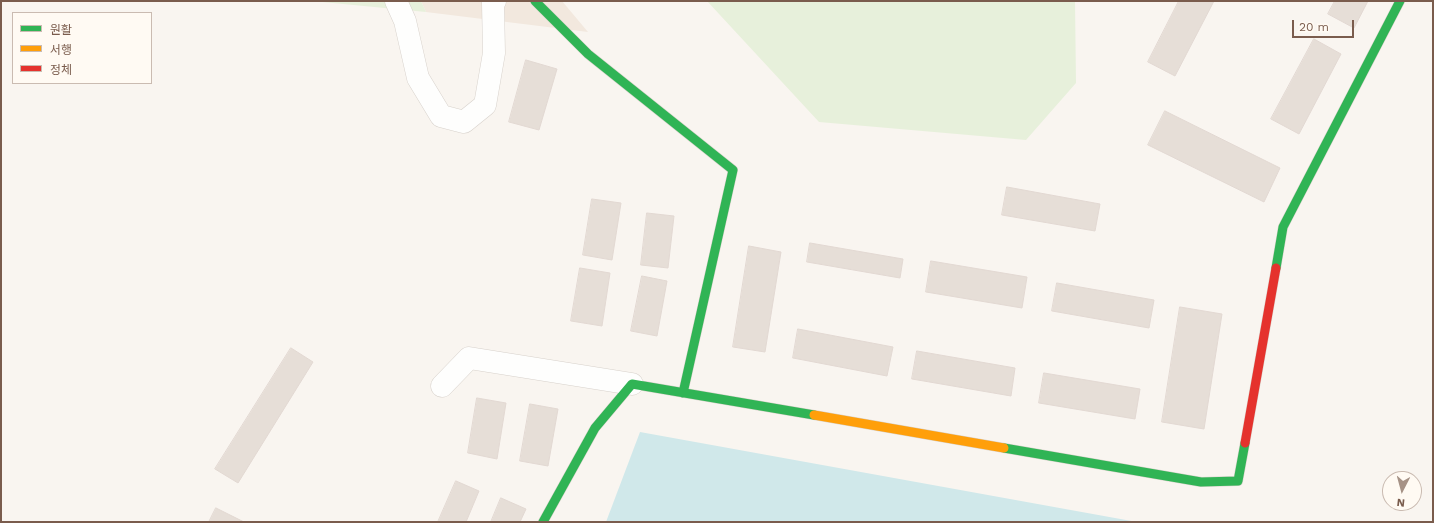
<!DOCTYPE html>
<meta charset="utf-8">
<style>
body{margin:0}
#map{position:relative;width:1434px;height:523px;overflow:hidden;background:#f9f5f0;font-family:"Work Sans","Noto Sans KR",sans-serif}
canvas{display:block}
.frame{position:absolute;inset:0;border:2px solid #7a5c4d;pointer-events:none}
.legend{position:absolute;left:12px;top:12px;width:140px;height:72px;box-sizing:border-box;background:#fffaf3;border:1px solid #cabbb1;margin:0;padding:5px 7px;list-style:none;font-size:12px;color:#7a5c4d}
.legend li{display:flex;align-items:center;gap:8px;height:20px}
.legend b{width:20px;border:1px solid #cabbb1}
.north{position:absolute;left:1382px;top:471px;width:40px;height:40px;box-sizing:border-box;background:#fffaf3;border:1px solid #cabbb1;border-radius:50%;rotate:186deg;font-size:11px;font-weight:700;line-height:16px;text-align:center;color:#7a5c4d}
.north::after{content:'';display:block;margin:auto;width:14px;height:18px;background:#a69286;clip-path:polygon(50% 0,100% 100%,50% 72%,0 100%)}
.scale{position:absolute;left:1292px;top:20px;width:62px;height:18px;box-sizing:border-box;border:2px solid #7a5c4d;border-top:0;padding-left:5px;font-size:12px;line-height:14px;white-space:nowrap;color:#7a5c4d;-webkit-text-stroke:3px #fffaf3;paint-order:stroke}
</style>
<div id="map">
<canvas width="1434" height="523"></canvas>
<div class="frame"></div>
<ul class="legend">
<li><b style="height:5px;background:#30b455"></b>원활</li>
<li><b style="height:5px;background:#ff9f0a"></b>서행</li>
<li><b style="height:5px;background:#e5322d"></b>정체</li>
</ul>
<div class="north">N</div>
<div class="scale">20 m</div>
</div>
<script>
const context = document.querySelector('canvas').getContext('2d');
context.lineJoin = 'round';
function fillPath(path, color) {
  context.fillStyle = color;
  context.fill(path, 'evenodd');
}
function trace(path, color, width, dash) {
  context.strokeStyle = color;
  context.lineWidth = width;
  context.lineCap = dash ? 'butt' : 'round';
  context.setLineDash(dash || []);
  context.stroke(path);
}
fillPath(new Path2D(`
 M 421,1 L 562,1 L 588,32 L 426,12 Z`), '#f2e8de');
fillPath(new Path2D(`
 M 312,1 L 421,1 L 426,12 Z
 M 707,1 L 1075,1 L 1076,83 L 1026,140 L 819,122 Z`), '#e7f0db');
fillPath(new Path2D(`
 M 640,432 L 1137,522 L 606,522 Z`), '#d0e8ea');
const building = new Path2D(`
 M 1179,1 L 1214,1 L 1175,76 L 1148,62 Z
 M 1335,1 L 1368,1 L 1354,28 L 1328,14 Z
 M 1314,39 L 1341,54 L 1299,134 L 1271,119 Z
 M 526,60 L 557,69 L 539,130 L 509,122 Z
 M 1165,111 L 1280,168 L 1264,202 L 1148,145 Z
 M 1007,187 L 1100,204 L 1095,231 L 1002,215 Z
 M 592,199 L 621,203 L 612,260 L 583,255 Z
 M 647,213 L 674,216 L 668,268 L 641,265 Z
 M 810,243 L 903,259 L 900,278 L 807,262 Z
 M 749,246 L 781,252 L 765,352 L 733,347 Z
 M 931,261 L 1027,277 L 1022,308 L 926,292 Z
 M 580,268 L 610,273 L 602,326 L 571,321 Z
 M 642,276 L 667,281 L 657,336 L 631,331 Z
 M 1057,283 L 1154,300 L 1149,328 L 1052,311 Z
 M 1180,307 L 1222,314 L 1204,429 L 1162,422 Z
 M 798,329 L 893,347 L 887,376 L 793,358 Z
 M 291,348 L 313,362 L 238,483 L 215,469 Z
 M 917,351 L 1015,368 L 1011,396 L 912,379 Z
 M 1044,373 L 1140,389 L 1135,419 L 1039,403 Z
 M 477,398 L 506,403 L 497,459 L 468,453 Z
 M 530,404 L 558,409 L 548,466 L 520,461 Z
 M 456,481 L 479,491 L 466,522 L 438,522 Z
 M 501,498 L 526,509 L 520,522 L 491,522 Z
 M 216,508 L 244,522 L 209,522 Z`);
fillPath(building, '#e6ded7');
trace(building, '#e2d8d2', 1);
const street = new Path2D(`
 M 396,1 L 405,21 L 418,78 L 441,116 L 464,122 L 485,105 L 494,53 L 493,3 L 495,1
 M 442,386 L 469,358 L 632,384`);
const fast = new Path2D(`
 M 535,1 L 588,54 L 733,170 L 683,393
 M 1276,268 L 1283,227 L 1400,1
 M 1004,448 L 1201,482 L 1238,481 L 1245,443
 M 543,522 L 595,428 L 632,384 L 814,415`);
const slow = new Path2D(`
 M 814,415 L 1004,448`);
const jam = new Path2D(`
 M 1245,443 L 1276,268`);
trace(street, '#d7d1cb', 23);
trace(fast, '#d9d2cb', 10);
trace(slow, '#d9d2cb', 10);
trace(jam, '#d9d2cb', 10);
trace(street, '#fefefd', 22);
trace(fast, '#30b455', 9);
trace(slow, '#ff9f0a', 9);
trace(jam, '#e5322d', 9);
</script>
